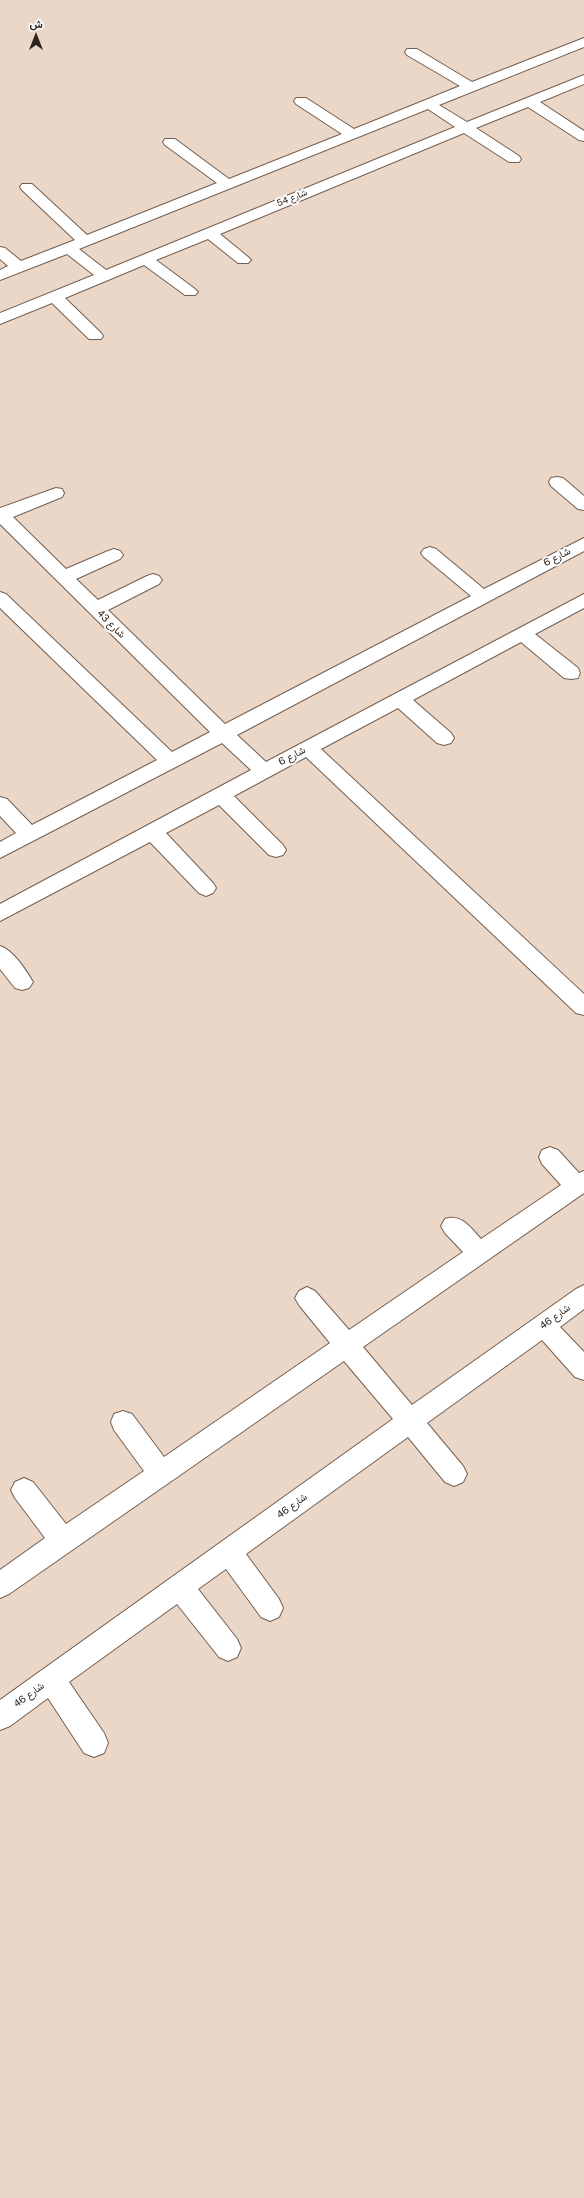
<!DOCTYPE html>
<meta charset="utf-8">
<style>
body{margin:0}
#map{position:relative;width:584px;height:2198px;overflow:hidden;background:#fee3d1;font-family:"Public Sans",Vazirmatn,sans-serif}
canvas{display:block}
.north{position:absolute;left:16px;top:16px;width:40px;height:40px;-webkit-text-stroke:3px #fff;paint-order:stroke;rotate:0deg;font-size:11px;font-weight:700;line-height:16px;text-align:center;color:#2d241d}
.north::after{content:'';display:block;margin:auto;width:14px;height:18px;background:#2d241d;clip-path:polygon(50% 0,100% 100%,50% 72%,0 100%)}
</style>
<div id="map">
<canvas width="584" height="2198"></canvas>
<div class="north">ش</div>
</div>
<script>
const context = document.querySelector('canvas').getContext('2d');
context.lineJoin = 'round';
function fillPath(path, color) {
  context.fillStyle = color;
  context.fill(path, 'evenodd');
}
function trace(path, color, width, dash) {
  context.strokeStyle = color;
  context.lineWidth = width;
  context.lineCap = dash ? 'butt' : 'round';
  context.setLineDash(dash || []);
  context.stroke(path);
}
function label(font, color, halo, rows, align = 'center') {
  context.font = font + ' "Public Sans",Vazirmatn,sans-serif';
  context.lineWidth = 4;
  context.setLineDash([]);
  context.textBaseline = 'middle';
  context.strokeStyle = halo;
  context.fillStyle = color;
  for (const [text, x, y, turn = 0] of rows) {
    context.save();
    context.translate(x, y);
    context.rotate((+turn || 0) * Math.PI / 180);
    context.textAlign = isNaN(turn) ? turn : align;
    if (halo) context.strokeText(text, 0, 0);
    context.fillText(text, 0, 0);
    context.restore();
  }
}
fillPath(new Path2D(`
 M 0,0 L 584,0 L 584,2198 L 0,2198 Z`), '#ead7c8');
const lane = new Path2D(`
 M 584,38 L 584,47 L 439,105 L 467,122 L 584,75 L 584,84 L 540,102 L 584,131 L 584,141 L 579,140 L 528,107 L 476,128 L 519,156 L 521,159 L 519,162 L 509,162 L 464,133 L 220,234 L 248,257 L 251,260 L 248,263 L 238,263 L 208,239 L 156,260 L 195,289 L 198,292 L 195,295 L 185,295 L 144,265 L 65,298 L 101,333 L 103,336 L 101,339 L 89,339 L 52,303 L 0,324 L 0,313 L 94,275 L 67,254 L 0,280 L 0,270 L 8,266 L 0,259 L 0,247 L 5,248 L 21,261 L 75,240 L 22,190 L 20,187 L 22,184 L 32,184 L 87,235 L 217,183 L 165,145 L 163,142 L 165,139 L 175,139 L 229,179 L 342,134 L 296,104 L 294,101 L 296,98 L 306,98 L 354,129 L 460,86 L 407,55 L 405,52 L 407,49 L 417,49 L 472,82 ZM 428,109 L 455,127 L 106,270 L 79,249 Z
 M 557,477 L 563,478 L 584,496 L 584,510 L 578,509 L 551,486 L 549,482 L 551,478 Z
 M 56,488 L 62,489 L 64,493 L 62,497 L 13,517 L 66,569 L 108,551 L 114,549 L 120,551 L 123,555 L 120,559 L 76,579 L 98,600 L 147,576 L 153,574 L 159,576 L 162,580 L 159,584 L 108,610 L 225,724 L 471,596 L 424,557 L 421,553 L 424,549 L 430,547 L 436,549 L 484,589 L 584,538 L 584,551 L 237,735 L 266,762 L 584,594 L 584,608 L 535,634 L 578,668 L 580,673 L 578,678 L 571,679 L 564,678 L 521,642 L 413,700 L 451,733 L 454,738 L 451,743 L 444,745 L 437,743 L 398,708 L 321,749 L 584,994 L 584,1015 L 576,1013 L 306,757 L 234,796 L 283,845 L 286,850 L 283,855 L 276,857 L 269,855 L 219,805 L 166,833 L 213,883 L 216,888 L 213,893 L 206,896 L 199,893 L 150,842 L 0,921 L 0,904 L 251,770 L 222,743 L 0,858 L 0,842 L 16,833 L 0,816 L 0,797 L 7,799 L 32,825 L 157,760 L 0,608 L 0,592 L 6,594 L 172,752 L 210,732 L 0,524 L 0,508 Z
 M 0,946 C 13,950 26,970 33,982 L 29,988 L 22,990 L 15,988 L 0,969 Z
 M 550,1147 L 558,1150 L 579,1173 L 584,1171 L 584,1193 L 363,1347 L 412,1405 L 576,1289 L 584,1285 L 584,1309 L 560,1327 L 584,1352 L 584,1380 L 575,1377 L 542,1340 L 427,1423 L 463,1466 L 467,1474 L 463,1482 L 454,1486 L 445,1482 L 408,1437 L 246,1554 L 279,1599 L 283,1608 L 279,1617 L 270,1621 L 261,1617 L 226,1569 L 198,1589 L 237,1639 L 241,1648 L 237,1657 L 228,1661 L 219,1657 L 177,1604 L 69,1682 L 104,1733 L 108,1743 L 104,1753 L 94,1757 L 84,1753 L 48,1698 L 10,1726 L 0,1730 L 0,1700 L 393,1419 L 344,1361 L 9,1594 L 0,1598 L 0,1570 L 45,1538 L 15,1498 L 11,1490 L 15,1482 L 24,1478 L 33,1482 L 66,1524 L 144,1471 L 114,1430 L 111,1422 L 114,1414 L 123,1411 L 132,1414 L 164,1457 L 330,1343 L 299,1305 L 295,1298 L 299,1291 L 307,1287 L 315,1291 L 349,1330 L 463,1252 L 445,1233 L 441,1226 L 445,1219 C 461,1213 471,1228 481,1239 L 561,1185 L 542,1164 L 539,1157 L 542,1150 Z`);
trace(lane, '#755f50', 2);
fillPath(lane, '#fff');
label('9px', '#2d241d', '#fff', [
 ["شارع 54",292,198,-22]
]);
label('10px', '#2d241d', '#fff', [
 ["شارع 6",557,557,-28],
 ["شارع 43",111,624,45],
 ["شارع 6",292,756,-28],
 ["شارع 46",555,1317,-36],
 ["شارع 46",292,1506,-36],
 ["شارع 46",29,1695,-36]
]);
</script>
